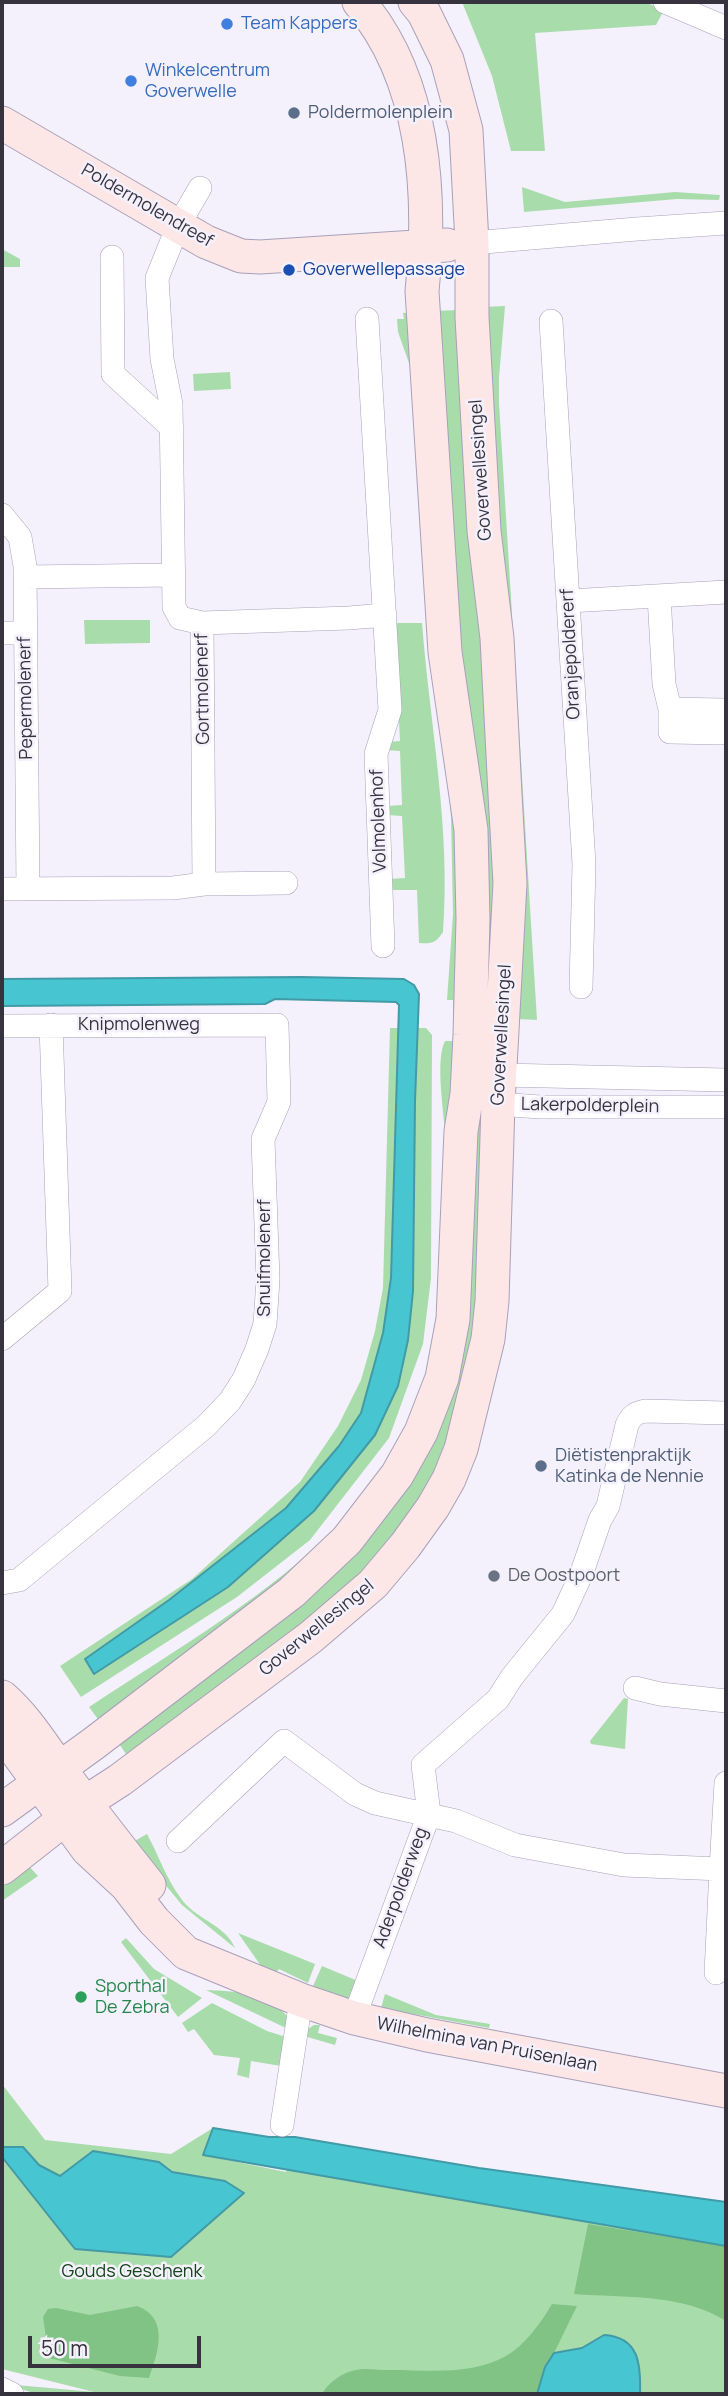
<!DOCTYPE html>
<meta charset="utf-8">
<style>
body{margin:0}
#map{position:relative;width:728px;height:2396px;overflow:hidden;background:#f4f1fc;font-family:Manrope,sans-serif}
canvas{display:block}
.frame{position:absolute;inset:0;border:4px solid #36333e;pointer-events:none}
.scale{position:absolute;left:28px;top:2336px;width:173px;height:32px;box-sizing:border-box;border:4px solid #36333e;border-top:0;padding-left:9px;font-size:21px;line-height:24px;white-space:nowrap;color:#36333e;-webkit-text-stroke:5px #f4f1fc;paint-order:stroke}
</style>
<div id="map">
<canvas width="728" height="2396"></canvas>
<div class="frame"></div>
<div class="scale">50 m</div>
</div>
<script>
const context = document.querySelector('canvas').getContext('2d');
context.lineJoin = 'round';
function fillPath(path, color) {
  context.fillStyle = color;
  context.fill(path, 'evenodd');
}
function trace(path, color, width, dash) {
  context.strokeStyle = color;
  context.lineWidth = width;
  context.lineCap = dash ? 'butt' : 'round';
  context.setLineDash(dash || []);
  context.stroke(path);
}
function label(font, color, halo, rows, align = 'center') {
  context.font = font + ' Manrope,sans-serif';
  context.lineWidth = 5;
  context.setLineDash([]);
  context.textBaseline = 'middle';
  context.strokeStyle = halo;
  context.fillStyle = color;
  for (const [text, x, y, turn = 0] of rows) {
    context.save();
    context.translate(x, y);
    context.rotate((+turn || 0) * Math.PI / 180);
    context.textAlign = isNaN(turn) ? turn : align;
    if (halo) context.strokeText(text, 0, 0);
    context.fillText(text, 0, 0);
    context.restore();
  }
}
fillPath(new Path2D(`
 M 462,2 L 645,2 L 664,10 L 656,25 L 535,33 L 545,151 L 511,151 L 492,76 Z
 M 522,187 L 565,202 L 675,192 L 720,195 L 719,200 L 677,199 L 524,212 Z
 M 2,249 L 20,259 L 20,267 L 2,267 Z
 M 505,306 L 499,378 L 499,403 L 537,1020 L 518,1019 L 483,307 Z
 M 460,310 L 502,924 L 483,1015 L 431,311 Z
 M 413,312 L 459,818 L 458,1016 L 453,1016 L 453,1000 L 447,1000 L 453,914 L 451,817 L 416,383 L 398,332 L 397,319 L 404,319 L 403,313 Z
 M 230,372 L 231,389 L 194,391 L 193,374 Z
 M 84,620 L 150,620 L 150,643 L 85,644 Z
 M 394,623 L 422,623 C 430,726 451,828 443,932 C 436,943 432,944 419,943 L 417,890 L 389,890 L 389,879 L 405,878 L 402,816 L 387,815 L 387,806 L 402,805 L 400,751 L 385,750 L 387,742 L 400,741 Z
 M 390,1028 L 426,1028 L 432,1035 L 431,1278 L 423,1344 L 389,1438 L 310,1540 L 237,1597 L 81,1697 L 60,1666 L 192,1579 L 300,1482 L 338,1426 L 361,1380 L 375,1331 L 383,1288 Z
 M 445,1041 L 457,1041 L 445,1324 L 414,1429 L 329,1547 L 100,1722 L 89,1707 C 173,1651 275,1593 344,1519 C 394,1464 429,1389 438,1315 C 441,1287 440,1258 441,1230 C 443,1199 446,1167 445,1135 C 444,1111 435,1061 445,1041 Z
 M 478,1115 L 488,1118 L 478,1315 L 439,1483 L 347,1597 L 133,1764 L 117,1741 L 406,1475 Z
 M 624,1698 L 628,1699 L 625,1749 L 591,1744 L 590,1741 Z
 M 147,1834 C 158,1854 166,1878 180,1897 C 194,1919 225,1924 235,1948 L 182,1905 L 131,1843 Z
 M 26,1863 L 38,1876 L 2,1901 L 2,1881 Z
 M 238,1933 L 315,1964 L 308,1983 L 279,1969 L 275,1974 L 261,1966 Z
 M 126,1938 L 154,1969 L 202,1998 L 178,2017 L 121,1942 Z
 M 322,1966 L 358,1981 L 347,2002 L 313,1986 Z
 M 206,1990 C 234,1991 268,1993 287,2016 L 286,2028 Z
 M 385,1994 L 436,2015 L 490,2024 L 489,2028 L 381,2008 Z
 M 212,2003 L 267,2031 L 286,2037 L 281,2066 L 251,2061 L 249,2078 L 237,2075 L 240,2058 L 214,2055 L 194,2029 L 188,2032 L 182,2023 Z
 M 314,2025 L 320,2025 L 318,2033 L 337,2038 L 335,2045 L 304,2036 L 306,2030 Z
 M 2,2084 L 45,2140 L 171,2154 L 213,2128 L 203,2155 L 286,2172 L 287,2169 L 726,2246 L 726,2394 L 37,2394 L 5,2384 L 94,2392 L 2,2369 Z`), '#a9dcab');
fillPath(new Path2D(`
 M 588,2224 L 726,2246 L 726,2321 C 682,2293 624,2298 574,2294 Z
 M 552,2304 L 577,2306 L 554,2353 L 545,2367 L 537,2394 L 322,2394 C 328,2383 343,2372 356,2370 C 365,2368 375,2370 383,2370 C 424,2369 468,2377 506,2356 C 526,2344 540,2324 552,2304 Z
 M 137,2306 C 170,2318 158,2353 149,2378 L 120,2376 L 49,2358 L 43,2317 L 48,2309 L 56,2308 L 90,2315 Z`), '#81c385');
const water = new Path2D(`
 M 302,977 L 404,979 L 414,985 L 419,994 L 415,1101 L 413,1291 L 408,1340 L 398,1386 L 375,1435 L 314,1511 L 228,1587 L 94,1674 L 85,1659 L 169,1600 L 286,1508 L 339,1446 L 361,1413 L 383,1333 L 391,1278 L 399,1005 L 396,1002 L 275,999 L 265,1004 L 2,1006 L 2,979 Z
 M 213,2128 L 269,2137 L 295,2137 L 479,2168 L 726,2202 L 726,2246 L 203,2155 Z
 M 2,2147 L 23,2147 L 39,2165 L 60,2176 L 93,2151 L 159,2162 L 172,2172 L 225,2181 L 244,2193 L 171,2257 L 75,2249 L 2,2157 Z
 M 604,2335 C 639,2337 641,2364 640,2394 L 537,2394 L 545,2367 L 554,2353 L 582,2348 Z`);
fillPath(water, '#47c6d2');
trace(water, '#429aa6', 2);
const street = new Path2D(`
 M 665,2 L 726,28
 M 200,188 L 178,226 L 157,278 L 162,359 L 171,404 L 174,607 L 180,618 L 202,623 L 204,884
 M 472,243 L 637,229 L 726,223
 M 112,257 L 113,374 L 172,428
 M 367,319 L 390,710 L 376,754 L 383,946
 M 551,321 L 584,864 L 581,987
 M 2,515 L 20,537 L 25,566 L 28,889
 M 25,577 L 173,575
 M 659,596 L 664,684 L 670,709 L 723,710 L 722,733 L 670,732 L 670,709
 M 569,601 L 726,592
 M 202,623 L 349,618 L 385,615
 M 2,633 L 25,633
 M 2,889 L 173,888 L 204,884 L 286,883
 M 2,1026 L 277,1025 L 279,1102 L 263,1139 L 268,1280 L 265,1324 L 257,1349 L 244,1379 L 230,1401 L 206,1426 L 19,1580 L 2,1583
 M 488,1082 L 501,1075 L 726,1080
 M 487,1100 L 498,1104 L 540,1107 L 726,1107
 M 2,1339 L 60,1291 L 51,1025
 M 635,1688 L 660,1694 L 726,1701
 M 178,1841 L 284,1741 L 355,1794 L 375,1803 L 456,1821 L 515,1845 L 624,1865 L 721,1869 L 726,1783
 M 716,1973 L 721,1869
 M 354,2018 L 429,1814 L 423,1765 L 498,1699 L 512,1677 L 563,1614 L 581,1575 L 600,1520 L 608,1506 L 627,1425 C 631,1416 635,1413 645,1411 L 726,1413
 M 282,2125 L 301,2000
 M 2,2389 L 12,2394`);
const secondary = new Path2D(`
 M 2,123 L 206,242 L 241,256 L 260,257 L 447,245
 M 2,1697 C 26,1718 41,1743 60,1769 C 88,1808 119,1847 149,1885
 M 2,1732 L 88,1850 L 127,1886 L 154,1921 L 186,1953 L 301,2000 L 354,2018 L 427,2035 L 726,2091
 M 2,1810 L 93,1744 L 292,1592 L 347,1540 L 397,1475 L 421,1432 L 442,1378 L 453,1319 L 461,1131 L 467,1094 L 470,1035 L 473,919 L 471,830 L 445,652 L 422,291 C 432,194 425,79 359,2
 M 2,1868 L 86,1802 L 120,1780 L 311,1637 L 373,1584 L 405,1546 L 433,1507 L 449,1479 L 461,1449 L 488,1339 L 492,1301 L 498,1104 L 510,883 L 505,794 L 497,638 L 484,531 L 472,317 L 472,243 L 466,130 L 447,60 L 424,13 L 415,2`);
trace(street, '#a8a0ba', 24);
trace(secondary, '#a8a0ba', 35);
trace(street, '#fff', 23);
trace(secondary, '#fde6e6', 33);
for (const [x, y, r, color] of [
 [227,24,7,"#3f7fe0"],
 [131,81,7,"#3f7fe0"],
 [294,113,7,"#5c6f8a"],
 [289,270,7,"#1a4fb4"],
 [541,1466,7,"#5c6f8a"],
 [494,1576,7,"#6b7280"],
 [81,1997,7,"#2e9e5b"]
]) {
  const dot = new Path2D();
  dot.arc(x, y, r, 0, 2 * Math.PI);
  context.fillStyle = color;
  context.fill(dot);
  trace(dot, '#f4f1fc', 2.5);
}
label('18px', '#366cbe', '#f4f1fc', [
 ["Team Kappers",241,24],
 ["Winkelcentrum",145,71],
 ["Goverwelle",145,92]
], 'left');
label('18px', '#4e5e75', '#f4f1fc', [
 ["Poldermolenplein",308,113],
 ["Diëtistenpraktijk",555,1456],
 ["Katinka de Nennie",555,1477]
], 'left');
label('18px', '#36333e', '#f4f1fc', [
 ["Poldermolendreef",147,206,30],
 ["Goverwellesingel",481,470,-94],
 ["Oranjepoldererf",571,654,-93],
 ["Gortmolenerf",203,689,-91],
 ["Pepermolenerf",26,698,-91],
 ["Volmolenhof",379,821,-92],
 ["Knipmolenweg",139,1025],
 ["Goverwellesingel",502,1035,-87],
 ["Lakerpolderplein",590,1106,1],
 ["Snuifmolenerf",265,1258,-90],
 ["Goverwellesingel",317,1628,-39],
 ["Aderpolderweg",401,1888,-70],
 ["Wilhelmina van Pruisenlaan",487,2045,11]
]);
label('18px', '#164399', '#f4f1fc', [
 ["Goverwellepassage",303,270]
], 'left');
label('18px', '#5b616d', '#f4f1fc', [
 ["De Oostpoort",508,1576]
], 'left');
label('18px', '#27864d', '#f4f1fc', [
 ["Sporthal",95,1987],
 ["De Zebra",95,2008]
], 'left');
label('18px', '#16441b', '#f4f1fc', [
 ["Gouds Geschenk",132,2272]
]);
</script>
